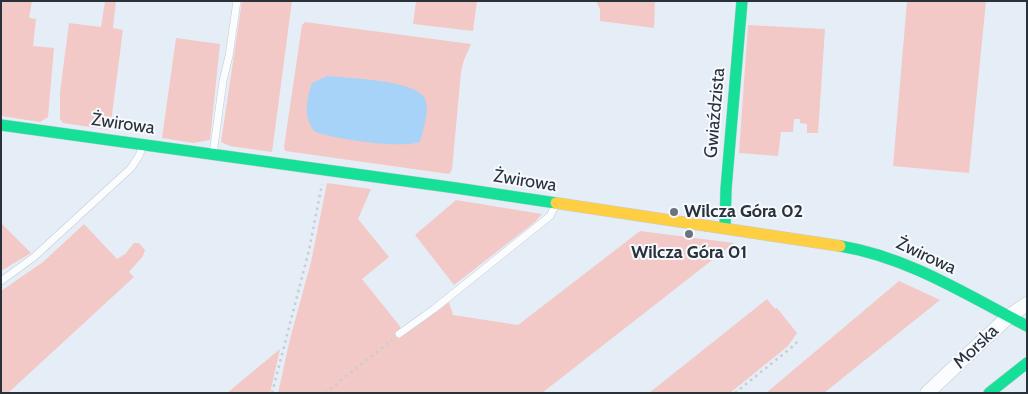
<!DOCTYPE html>
<meta charset="utf-8">
<style>
body{margin:0}
#map{position:relative;width:1028px;height:394px;overflow:hidden;background:#e5eef7;font-family:Cabin,sans-serif}
canvas{display:block}
.frame{position:absolute;inset:0;border:2px solid #293139;pointer-events:none}
</style>
<div id="map">
<canvas width="1028" height="394"></canvas>
<div class="frame"></div>
</div>
<script>
const context = document.querySelector('canvas').getContext('2d');
context.lineJoin = 'round';
function fillPath(path, color) {
  context.fillStyle = color;
  context.fill(path, 'evenodd');
}
function trace(path, color, width, dash) {
  context.strokeStyle = color;
  context.lineWidth = width;
  context.lineCap = dash ? 'butt' : 'round';
  context.setLineDash(dash || []);
  context.stroke(path);
}
function label(font, color, halo, rows, align = 'center') {
  context.font = font + ' Cabin,sans-serif';
  context.lineWidth = 4;
  context.setLineDash([]);
  context.textBaseline = 'middle';
  context.strokeStyle = halo;
  context.fillStyle = color;
  for (const [text, x, y, turn = 0] of rows) {
    context.save();
    context.translate(x, y);
    context.rotate((+turn || 0) * Math.PI / 180);
    context.textAlign = isNaN(turn) ? turn : align;
    if (halo) context.strokeText(text, 0, 0);
    context.fillText(text, 0, 0);
    context.restore();
  }
}
fillPath(new Path2D(`
 M 1,1 L 32,1 L 29,18 L 36,19 L 33,46 L 54,48 L 48,117 L 40,122 L 1,116 Z
 M 105,1 L 116,1 L 113,28 L 123,30 L 110,130 L 63,123 L 60,119 L 60,92 L 69,23 L 101,27 Z
 M 242,1 L 292,1 L 272,152 L 230,146 L 221,142 Z
 M 416,1 L 477,1 L 473,31 L 413,24 Z
 M 596,1 L 655,1 L 654,28 L 600,21 L 600,9 Z
 M 907,1 L 986,1 L 969,173 L 893,166 Z
 M 305,22 L 471,44 L 464,60 L 461,72 L 452,170 L 449,174 L 285,151 L 284,147 L 302,25 Z
 M 748,25 L 825,29 L 818,133 L 807,133 L 807,124 L 800,123 L 800,119 L 794,119 L 793,132 L 781,132 L 778,156 L 739,153 Z
 M 176,38 L 220,44 L 210,140 L 193,143 L 162,138 Z
 M 327,183 L 371,189 L 358,219 L 389,257 L 362,279 L 399,325 L 404,335 L 449,302 L 453,315 L 518,325 L 640,231 L 734,243 L 542,393 L 278,393 L 290,339 L 311,262 Z
 M 456,200 L 542,214 L 535,222 L 454,285 L 415,235 Z
 M 1,223 L 31,253 L 1,271 Z
 M 84,224 L 117,259 L 125,254 L 134,243 L 139,243 L 145,250 L 143,256 L 129,272 L 134,277 L 8,393 L 1,393 L 1,291 L 43,262 Z
 M 899,281 L 940,300 L 824,393 L 766,393 Z
 M 767,299 L 775,309 L 777,308 L 797,333 L 788,346 L 730,393 L 649,393 Z
 M 280,349 L 270,393 L 227,393 Z`), '#f3c9c7');
fillPath(new Path2D(`
 M 327,76 C 348,78 413,80 424,97 C 431,107 423,131 420,142 C 400,149 336,139 315,132 C 303,118 306,100 312,83 Z`), '#a7d3f9');
const lane = new Path2D(`
 M 213,154 L 223,81 L 229,56 L 237,1
 M 1,281 L 34,257 L 131,168 L 139,156 L 143,145
 M 399,334 L 434,309 L 550,216 L 556,204`);
const street = new Path2D(`
 M 927,393 L 1008,317 L 1027,304`);
const fast = new Path2D(`
 M 1,125 L 456,188 L 556,203
 M 725,228 L 726,189 L 742,1
 M 840,246 C 908,257 967,295 1027,326
 M 989,393 L 1027,363`);
const slow = new Path2D(`
 M 556,203 L 840,246`);
trace(lane, '#c3cbd2', 8);
trace(street, '#c3cbd2', 15);
trace(fast, '#c3cbd2', 12);
trace(slow, '#c3cbd2', 12);
trace(new Path2D(`
 M 272,393 L 309,250 L 322,184
 M 325,393 L 392,340
 M 735,393 L 792,347 L 799,340`), '#c9cdd0', 2.5, [2.5, 4]);
trace(lane, '#fbfcfe', 7);
trace(street, '#fbfcfe', 14);
trace(fast, '#16e098', 11);
trace(slow, '#ffcf43', 11);
for (const [x, y, r, color] of [
 [674,212,5,"#6b737c"],
 [689,234,5,"#6b737c"]
]) {
  const dot = new Path2D();
  dot.arc(x, y, r, 0, 2 * Math.PI);
  context.fillStyle = color;
  context.fill(dot);
  trace(dot, '#f6fafe', 2);
}
label('18px', '#293139', '#f6fafe', [
 ["Gwiaździsta",715,113,-85],
 ["Żwirowa",123,124,8],
 ["Żwirowa",525,181,9],
 ["Żwirowa",926,256,25],
 ["Morska",976,347,-44]
]);
label('bold 18px', '#293139', '#f6fafe', [
 ["Wilcza Góra 02",684,212],
 ["Wilcza Góra 01",689,253,"center"]
], 'left');
</script>
